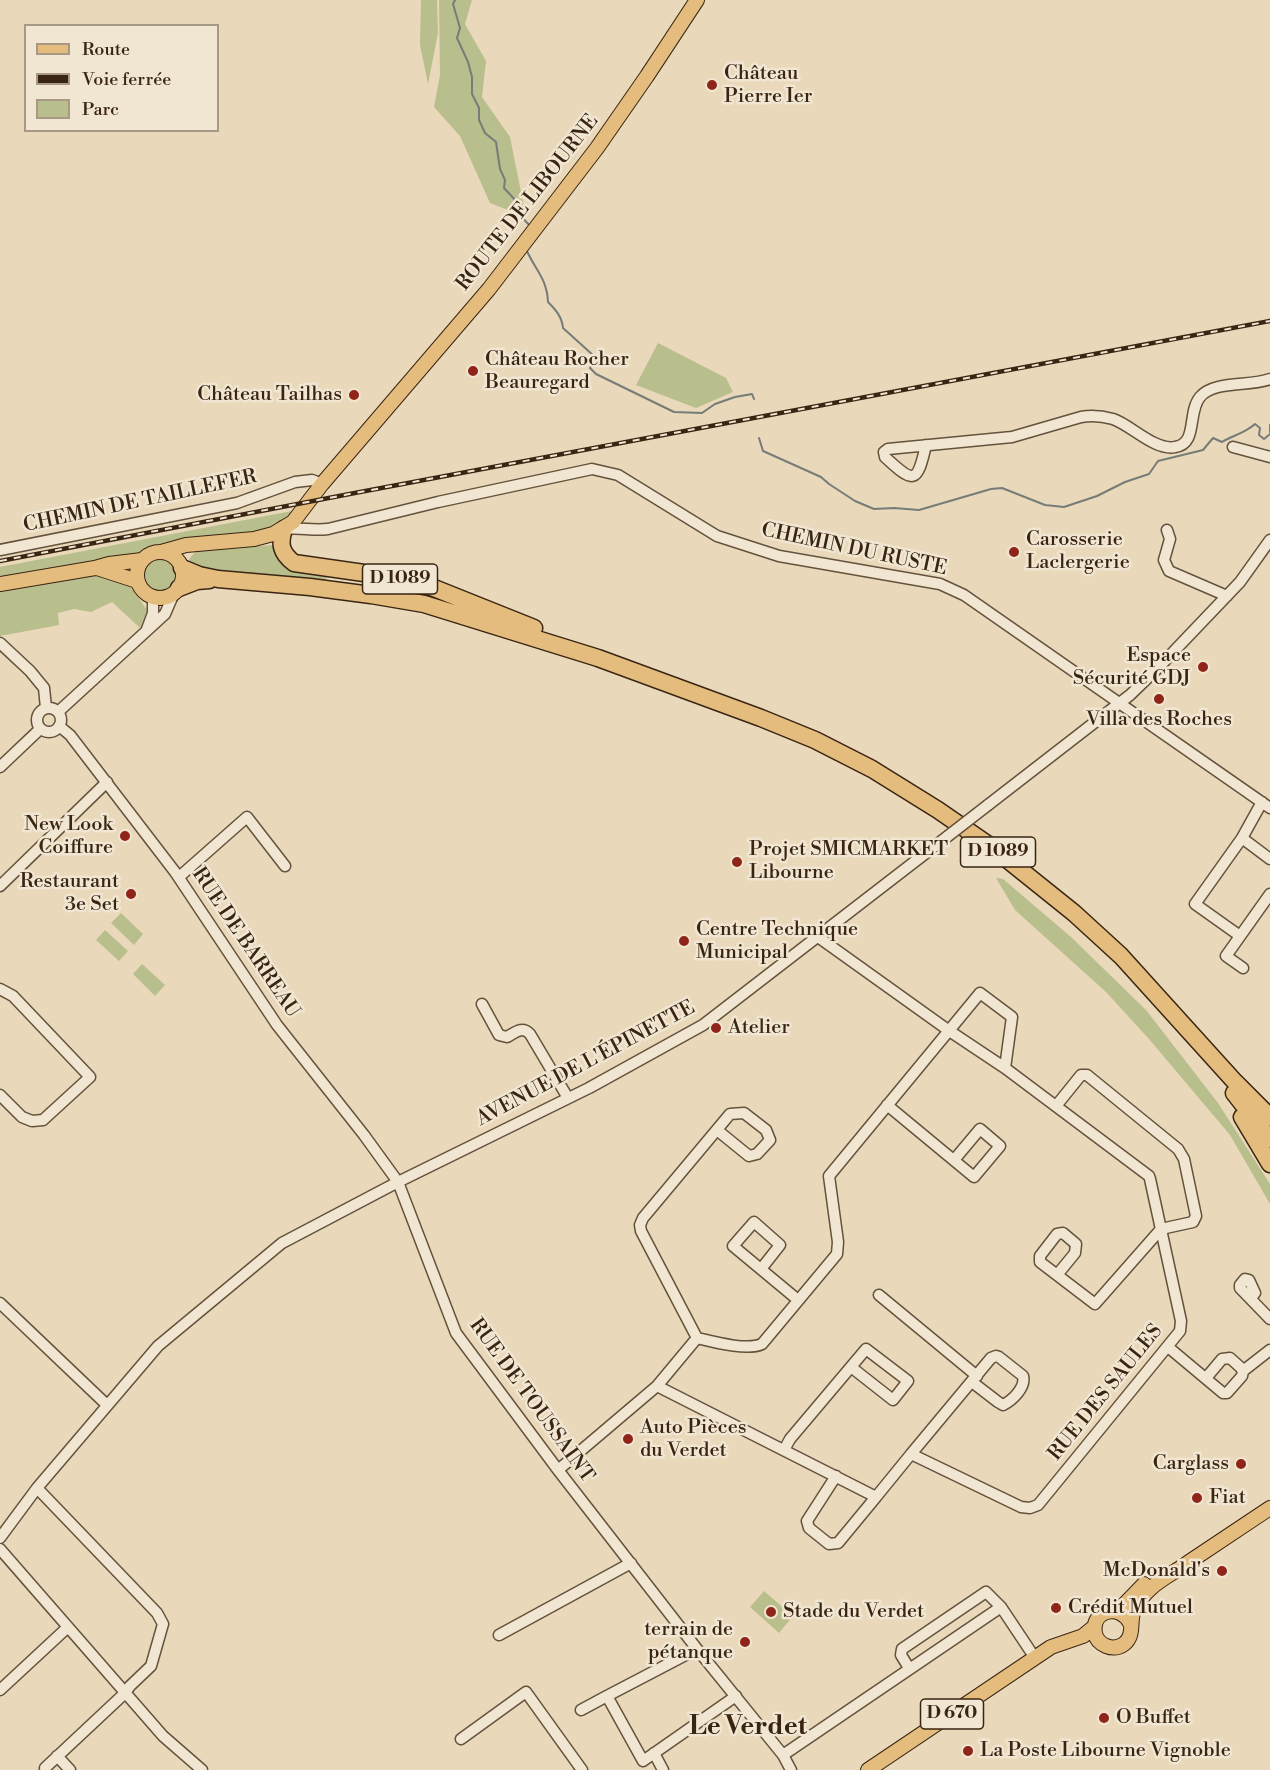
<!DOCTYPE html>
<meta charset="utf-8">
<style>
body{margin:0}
#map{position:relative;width:1270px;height:1770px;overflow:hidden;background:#e9d8ba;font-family:"Libre Bodoni",serif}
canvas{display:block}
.legend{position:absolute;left:24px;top:24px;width:195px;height:108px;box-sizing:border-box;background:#f1e6d2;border:2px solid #a79985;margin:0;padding:8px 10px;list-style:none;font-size:18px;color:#392512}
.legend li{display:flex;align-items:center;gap:12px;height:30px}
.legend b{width:30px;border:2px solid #a79985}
</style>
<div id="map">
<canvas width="1270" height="1770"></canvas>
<ul class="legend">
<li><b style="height:8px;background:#e4bc7d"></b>Route</li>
<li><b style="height:8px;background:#392512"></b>Voie ferrée</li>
<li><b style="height:16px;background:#b9be8d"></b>Parc</li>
</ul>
</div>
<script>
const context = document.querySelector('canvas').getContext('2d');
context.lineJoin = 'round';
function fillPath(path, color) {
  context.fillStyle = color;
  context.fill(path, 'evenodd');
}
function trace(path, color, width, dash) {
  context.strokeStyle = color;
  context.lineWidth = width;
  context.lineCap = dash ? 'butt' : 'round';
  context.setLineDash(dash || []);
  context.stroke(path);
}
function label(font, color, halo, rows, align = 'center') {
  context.font = font + ' "Libre Bodoni",serif';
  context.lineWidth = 5;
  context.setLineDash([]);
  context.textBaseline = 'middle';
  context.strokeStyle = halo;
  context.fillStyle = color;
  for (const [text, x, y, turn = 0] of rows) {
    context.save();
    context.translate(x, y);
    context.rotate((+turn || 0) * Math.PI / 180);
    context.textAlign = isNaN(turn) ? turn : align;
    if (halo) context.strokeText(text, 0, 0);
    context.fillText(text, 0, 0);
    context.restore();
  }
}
fillPath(new Path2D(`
 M 421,0 L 437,0 L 438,33 L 428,84 L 420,45 Z
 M 439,0 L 472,0 L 465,24 L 486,61 L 482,97 L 510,137 L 524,207 L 508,210 L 490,203 L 460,136 L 434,107 L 440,75 Z
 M 658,343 L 726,378 L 733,392 L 696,408 L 636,385 Z
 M 297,510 L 290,519 L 253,536 L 152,548 L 140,555 L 0,580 L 0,567 Z
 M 275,545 L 327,573 L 326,582 L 219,570 L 192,570 C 185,561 191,556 198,550 Z
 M142 576a18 18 0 1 1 36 0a18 18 0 1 1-36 0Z
 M 91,575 L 116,578 L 131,587 L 147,610 L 140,628 L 112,602 L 91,612 L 74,609 L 58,613 L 59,625 L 0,636 L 0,590 Z
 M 996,878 L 1003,879 L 1071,937 L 1146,1010 L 1218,1103 L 1270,1184 L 1270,1204 L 1230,1135 L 1149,1039 L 1106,992 L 1015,910 Z
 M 121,913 L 143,934 L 134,945 L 111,923 Z
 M 105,930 L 128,951 L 119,961 L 96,940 Z
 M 142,964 L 165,985 L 155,996 L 133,974 Z
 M 764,1591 L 793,1616 L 779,1633 L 750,1607 Z`), '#b9be8d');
trace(new Path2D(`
 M 455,0 L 453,4 L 460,28 L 457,38 L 468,62 L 472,77 L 472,94 L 479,108 L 479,120 L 485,133 L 496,142 L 500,169 L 505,180 L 504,188 L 518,203 L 520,215 L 530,226
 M 526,249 C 535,270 547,278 548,302 C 556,310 562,317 563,328 L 594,356 L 595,360 L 590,368 L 596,374 L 674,412 L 702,413 L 715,404 L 735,397 L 752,394 L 754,399
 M 1270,425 L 1270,432
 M 759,438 L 763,451 L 821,477 L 829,484 L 855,501 L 874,509 L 894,508 L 919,510 L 991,489 L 1002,488 L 1045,505 L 1064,507 L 1097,496 L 1125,482 L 1149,474 L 1158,461 L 1203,450 L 1213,438 L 1222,442 C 1234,435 1245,433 1255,424 L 1260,428 L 1259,435 L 1264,439 L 1270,434`), '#767c78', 2);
const minor = new Path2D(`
 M 926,445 C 917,484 914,484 885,457 L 884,452 L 888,449 L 1012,437 L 1081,417 C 1092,415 1102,416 1113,419 C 1131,425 1155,451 1175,447 C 1198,444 1187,413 1200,397 C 1214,380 1250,387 1270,379
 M 1233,447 L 1270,457
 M 285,529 C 301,527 311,531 328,529 L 438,502 L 592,469 L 618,475 L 717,536 L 779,556 L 940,584 L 964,595 L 1270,808
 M 1167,530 L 1170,539 L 1164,560 L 1169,571 L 1227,596
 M 0,550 L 237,503 L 295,482 L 312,480 L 322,484
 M 147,629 L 153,613 L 153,597
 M 0,643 L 30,671 L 44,688 L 46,708
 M37 720a12 12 0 1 1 24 0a12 12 0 1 1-24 0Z
 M 58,712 L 165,614 L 174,593
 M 59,726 L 70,735 L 175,872 L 277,1025 L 364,1135 L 398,1182 L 456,1333 L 558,1470 L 697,1649 L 783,1755 L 791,1770
 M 0,767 L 40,729
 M 988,805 L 1130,695 L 1158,668 L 1240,582 L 1270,540
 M 1242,838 L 1270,859
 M 179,877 L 247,817 L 285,866
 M 0,886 L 107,782
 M 1240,936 L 1195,904 L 1242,838 L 1262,802
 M 1243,968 L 1226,956 L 1270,894
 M 0,989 L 13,996 L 90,1077 L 43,1120 L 32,1121 L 22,1117 L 0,1095
 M 482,1004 L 499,1035 L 507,1037 C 516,1032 522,1026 530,1034 L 568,1098
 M 887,1105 L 974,1177 L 1000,1146 L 980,1129 L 954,1160
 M 1056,1106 L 1081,1075 L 1087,1075 L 1178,1149 L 1184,1159 L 1196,1216 L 1193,1222 L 1161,1229 L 1095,1304 L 1040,1262 L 1040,1256 L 1057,1234 L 1063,1233 L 1076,1244 L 1075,1253 L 1057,1275
 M 761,1269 L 780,1245 L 754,1222 L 733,1246 L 798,1300
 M 879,1295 L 977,1376
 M 1251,1298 L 1255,1293 L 1249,1280 L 1245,1279 L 1240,1285 L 1240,1288 L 1270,1319
 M 0,1303 L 107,1405
 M 697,1338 L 641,1231 L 640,1225 L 643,1218 L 730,1114 L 744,1113 L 766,1130 L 770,1140 L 757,1154 L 749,1156 L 717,1130
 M 1168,1347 L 1223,1393 L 1227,1393 L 1242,1376 L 1243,1371 L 1270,1350
 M 1206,1378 L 1222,1359 L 1230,1358 L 1240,1367 L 1243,1371
 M 657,1386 L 876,1497 L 911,1454 L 1021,1507 L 1030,1508 L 1038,1505 L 1180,1331 L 1181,1321 L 1150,1179 L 1149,1176 L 1005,1068 L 948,1030 L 818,937
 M 784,1450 L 790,1439 L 866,1349 L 908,1381 L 893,1400 L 851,1367
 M 911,1454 L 991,1358 L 996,1356 L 999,1357 L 1023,1376 C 1026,1387 1013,1400 1003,1405 L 998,1402 L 972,1382
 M 558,1470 L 657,1386 L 697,1338 C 714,1342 747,1351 762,1344 L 837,1254 L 838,1242 L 829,1176 L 980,993 L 1012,1017 L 1005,1068
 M 836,1476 L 807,1521 L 809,1528 L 829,1544 L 838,1543 L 876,1497
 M 37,1488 L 157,1613 L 163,1624 L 151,1666 L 130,1686 L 124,1694 L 45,1768
 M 0,1538 L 37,1488 L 158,1346 L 282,1243 L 398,1182 L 589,1088 L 703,1025 L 948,836
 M 0,1549 L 163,1736 L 202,1770
 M 499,1635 L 631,1563
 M 697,1649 L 607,1696 L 643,1761 L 736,1696
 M 909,1668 L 901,1655 L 902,1649 L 986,1592 L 1001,1607 L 1035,1658
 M 0,1690 L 68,1627
 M 581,1710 L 607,1696
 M 461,1739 L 526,1692 L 582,1770
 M 654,1753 L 663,1770
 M 783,1755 L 1001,1607
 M 57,1756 L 70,1770`);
const major = new Path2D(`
 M 161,552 L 186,545 L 254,539 L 273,534 L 293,522 L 322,484 L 489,289 L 597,148 L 647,76 L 697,0
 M137 575a23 23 0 1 1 46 0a23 23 0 1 1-46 0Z
 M 97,568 L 137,581
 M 0,584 L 95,568 L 109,564 L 142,560
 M 1118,1611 L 1144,1584
 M 1130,1623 C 1120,1603 1091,1610 1095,1633 C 1097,1645 1113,1652 1124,1644 C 1135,1636 1129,1621 1134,1610 C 1137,1603 1145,1593 1151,1588 C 1162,1578 1177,1571 1189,1562 C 1216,1544 1243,1526 1270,1508
 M 868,1770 L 1051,1647 L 1083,1636 L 1094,1627`);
const highway = new Path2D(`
 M 284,529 C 279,544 281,553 294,563 L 364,573 L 429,586 L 534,628
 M 182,568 L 199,575 L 218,579 L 310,587 L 371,595 L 424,604 L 598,658 L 761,718 L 815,740 L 872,769 L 938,810 L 993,848 L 1074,913 L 1121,956 L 1235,1082 L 1270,1117
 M 179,588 L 197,581 L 209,580
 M 1234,1093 L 1270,1139
 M 1242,1117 L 1270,1164`);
trace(minor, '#65523c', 13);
trace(major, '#392512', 16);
trace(highway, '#392512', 19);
trace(minor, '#f1e6d2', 10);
trace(major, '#e4bc7d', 14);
trace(highway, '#e4bc7d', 16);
const rail = new Path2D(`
 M 0,561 C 423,479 847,401 1270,321`);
trace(rail, '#392512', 4.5);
trace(rail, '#f1e6d2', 2, [7]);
const minorBridge = new Path2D(`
 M 948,836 L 988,805`);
trace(minorBridge, '#65523c', 13, []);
trace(minorBridge, '#f1e6d2', 10);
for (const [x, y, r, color] of [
 [712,85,6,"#8f2418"],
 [473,371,6,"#8f2418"],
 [354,395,6,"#8f2418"],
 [1014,552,6,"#8f2418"],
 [1203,667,6,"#8f2418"],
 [1159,699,6,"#8f2418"],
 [125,836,6,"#8f2418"],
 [737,862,6,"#8f2418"],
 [131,894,6,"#8f2418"],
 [684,941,6,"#8f2418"],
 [716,1028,6,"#8f2418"],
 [628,1439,6,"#8f2418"],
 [1241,1464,6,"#8f2418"],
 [1197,1498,6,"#8f2418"],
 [1222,1571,6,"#8f2418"],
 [1056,1608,6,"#8f2418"],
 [771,1612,6,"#8f2418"],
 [745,1642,6,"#8f2418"],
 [1104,1718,6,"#8f2418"],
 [968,1751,6,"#8f2418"]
]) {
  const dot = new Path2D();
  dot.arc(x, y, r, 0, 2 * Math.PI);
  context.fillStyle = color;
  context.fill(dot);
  trace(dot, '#f1e6d2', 2);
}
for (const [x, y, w] of [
 [400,579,75],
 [998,852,75],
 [952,1714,63]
]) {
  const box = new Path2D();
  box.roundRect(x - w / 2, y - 15, w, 30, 4.5);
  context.fillStyle = '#f1e6d2';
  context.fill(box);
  trace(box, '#392512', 1.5);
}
label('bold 18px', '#392512', null, [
 ["D 1089",400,579],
 ["D 1089",998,852],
 ["D 670",952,1714]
]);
label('20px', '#392512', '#f1e6d2', [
 ["Château",724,74],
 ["Pierre Ier",724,97],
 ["Château Rocher",485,360],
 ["Beauregard",485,383],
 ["Château Tailhas",342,395,"right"],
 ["Carosserie",1026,540],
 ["Laclergerie",1026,563],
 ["Espace",1191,656,"right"],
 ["Sécurité GDJ",1191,679,"right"],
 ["Villa des Roches",1159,720,"center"],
 ["New Look",113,825,"right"],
 ["Coiffure",113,848,"right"],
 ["Projet SMICMARKET",749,850],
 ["Libourne",749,873],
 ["Restaurant",119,882,"right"],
 ["3e Set",119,905,"right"],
 ["Centre Technique",696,930],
 ["Municipal",696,953],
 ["Atelier",728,1028],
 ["Auto Pièces",640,1428],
 ["du Verdet",640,1451],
 ["Carglass",1229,1464,"right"],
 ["Fiat",1209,1498],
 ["McDonald's",1210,1571,"right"],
 ["Crédit Mutuel",1068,1608],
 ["Stade du Verdet",783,1612],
 ["terrain de",733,1630,"right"],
 ["pétanque",733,1653,"right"],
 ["O Buffet",1116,1718],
 ["La Poste Libourne Vignoble",980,1751]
], 'left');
label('20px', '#392512', '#f1e6d2', [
 ["ROUTE DE LIBOURNE",528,203,-52],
 ["CHEMIN DE TAILLEFER",140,502,-12],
 ["CHEMIN DU RUSTE",854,550,12],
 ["RUE DE BARREAU",245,943,56],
 ["AVENUE DE L'ÉPINETTE",586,1064,-28],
 ["RUE DES SAULES",1106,1393,-51],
 ["RUE DE TOUSSAINT",531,1401,54]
]);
label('bold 26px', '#392512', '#f1e6d2', [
 ["Le Verdet",748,1728]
]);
</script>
